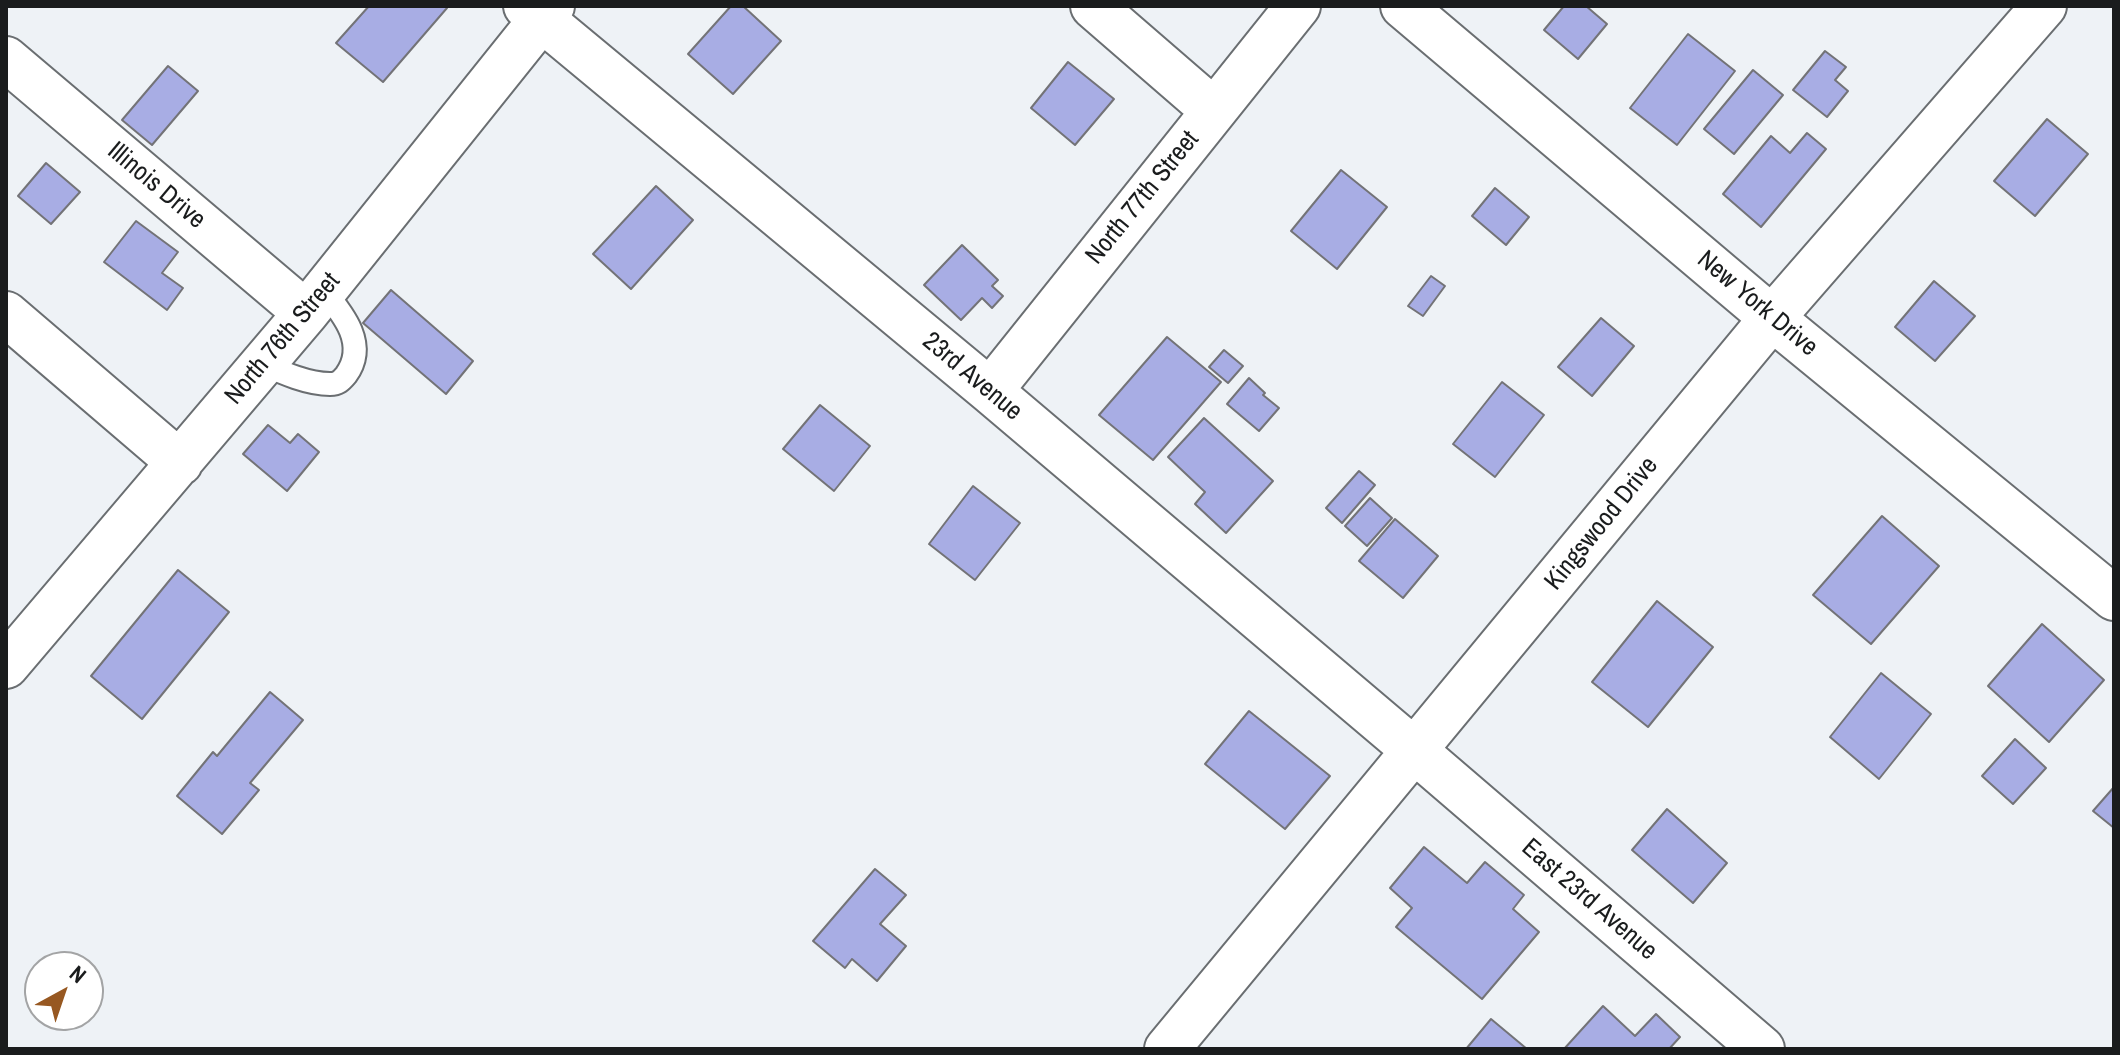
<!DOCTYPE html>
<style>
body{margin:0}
#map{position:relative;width:2120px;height:1055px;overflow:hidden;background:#eef2f6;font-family:"Archivo Narrow",sans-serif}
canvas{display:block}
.frame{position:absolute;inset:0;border:8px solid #1a1c1d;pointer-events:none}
.north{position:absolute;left:24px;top:951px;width:80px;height:80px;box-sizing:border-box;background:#fff;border:2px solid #a3a4a5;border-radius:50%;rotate:40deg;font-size:22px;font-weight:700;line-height:32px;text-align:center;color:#1a1c1d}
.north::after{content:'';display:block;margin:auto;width:28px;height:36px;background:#975821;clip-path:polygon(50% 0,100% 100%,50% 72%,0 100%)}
</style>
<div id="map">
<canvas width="2120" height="1055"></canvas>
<div class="frame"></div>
<div class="north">N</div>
</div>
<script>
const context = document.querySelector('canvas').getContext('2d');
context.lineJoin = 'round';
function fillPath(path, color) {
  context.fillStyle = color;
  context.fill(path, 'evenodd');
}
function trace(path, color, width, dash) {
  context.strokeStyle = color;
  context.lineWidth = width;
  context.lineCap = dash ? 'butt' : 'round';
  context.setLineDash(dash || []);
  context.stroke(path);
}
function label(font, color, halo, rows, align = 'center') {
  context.font = font + ' "Archivo Narrow",sans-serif';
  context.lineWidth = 7;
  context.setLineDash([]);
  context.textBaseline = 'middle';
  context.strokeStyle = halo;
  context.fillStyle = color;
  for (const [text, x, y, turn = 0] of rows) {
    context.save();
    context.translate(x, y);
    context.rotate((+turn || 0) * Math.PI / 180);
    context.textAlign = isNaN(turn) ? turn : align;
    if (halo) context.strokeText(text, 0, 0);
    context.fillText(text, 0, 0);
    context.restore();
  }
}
const building = new Path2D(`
 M 369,6 L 445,6 L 447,8 L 383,82 L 336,43 Z
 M 731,6 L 743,6 L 781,41 L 733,94 L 688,54 Z
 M 1564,6 L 1586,6 L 1607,24 L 1578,59 L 1544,30 Z
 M 1688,34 L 1735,71 L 1677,145 L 1630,108 Z
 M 1825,51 L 1846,67 L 1835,80 L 1848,91 L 1827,117 L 1793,90 Z
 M 1068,62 L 1114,99 L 1075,145 L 1031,108 Z
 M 168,66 L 198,91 L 152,145 L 122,120 Z
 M 1753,70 L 1783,95 L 1734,154 L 1704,129 Z
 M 2047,119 L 2088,154 L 2035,216 L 1994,181 Z
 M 1807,133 L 1826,149 L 1761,227 L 1723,194 L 1771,136 L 1790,153 Z
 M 46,163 L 80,192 L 51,224 L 18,196 Z
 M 1341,170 L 1387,207 L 1337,269 L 1291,231 Z
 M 656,186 L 693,220 L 631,289 L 593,254 Z
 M 1495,188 L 1529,217 L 1506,245 L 1472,216 Z
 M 136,221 L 178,252 L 162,273 L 183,288 L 167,310 L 104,262 Z
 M 962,245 L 998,280 L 992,286 L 1003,296 L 992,308 L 982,298 L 961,320 L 924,285 Z
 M 1431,276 L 1445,286 L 1423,316 L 1408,306 Z
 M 1934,281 L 1975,316 L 1935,361 L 1895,327 Z
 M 391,290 L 473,361 L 446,394 L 363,323 Z
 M 1601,318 L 1634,346 L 1592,396 L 1558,367 Z
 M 1167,337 L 1221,382 L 1153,460 L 1099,415 Z
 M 1224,350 L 1243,366 L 1228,383 L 1209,367 Z
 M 1249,378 L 1265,393 L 1263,395 L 1279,408 L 1259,431 L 1227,404 Z
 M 1502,382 L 1544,415 L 1495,477 L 1453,444 Z
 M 820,405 L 870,446 L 834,491 L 783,449 Z
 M 1204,418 L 1273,481 L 1226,533 L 1195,504 L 1205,492 L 1168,457 Z
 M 268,425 L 290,443 L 298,434 L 319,452 L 287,491 L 243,454 Z
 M 1359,471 L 1375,485 L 1342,523 L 1326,508 Z
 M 973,486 L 1020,523 L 975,580 L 929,544 Z
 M 1370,498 L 1392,518 L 1367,546 L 1345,526 Z
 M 1882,516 L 1939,566 L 1871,644 L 1813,595 Z
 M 1395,519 L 1438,556 L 1403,598 L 1359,561 Z
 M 178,570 L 229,612 L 142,719 L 91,676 Z
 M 1657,601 L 1713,647 L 1648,727 L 1592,682 Z
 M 2042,624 L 2104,680 L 2049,742 L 1988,686 Z
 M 1881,673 L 1931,714 L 1879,779 L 1830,737 Z
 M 270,692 L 303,720 L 250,783 L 259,790 L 222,834 L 177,796 L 213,752 L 217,756 Z
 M 1249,711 L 1330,776 L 1285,829 L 1205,764 Z
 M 2015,739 L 2046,768 L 2013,804 L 1982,776 Z
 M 2114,787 L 2114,828 L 2093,811 Z
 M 1667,809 L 1727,863 L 1693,903 L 1632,850 Z
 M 1424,847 L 1467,883 L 1485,862 L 1524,895 L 1513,909 L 1539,932 L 1482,999 L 1396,927 L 1412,908 L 1390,888 Z
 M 875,869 L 906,895 L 880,924 L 906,946 L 877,981 L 852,959 L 845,968 L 813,941 Z
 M 1603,1006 L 1635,1036 L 1656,1014 L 1680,1037 L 1669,1049 L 1564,1049 Z
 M 1491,1019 L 1527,1049 L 1466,1049 Z`);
fillPath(building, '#a8ade4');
trace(building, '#737377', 2);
const lane = new Path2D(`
 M 263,364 C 283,373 308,384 330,384 C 338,384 341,381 346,375 C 368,345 344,315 324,291`);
const street = new Path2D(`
 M 526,6 L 990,391 L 1415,751 L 1762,1049
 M 1093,6 L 1213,110
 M 1403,6 L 1772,318 L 2114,598
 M 6,59 L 306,313
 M 6,314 L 180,463
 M 990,391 L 1298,6
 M 6,666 L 306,313 L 552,6
 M 1167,1049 L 1772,318 L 2044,6`);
trace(lane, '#6a6e71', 26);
trace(street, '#6a6e71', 48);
trace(lane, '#fff', 22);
trace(street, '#fff', 44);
label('26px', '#1a1c1d', '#fff', [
 ["Illinois Drive",156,186,40],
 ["North 77th Street",1143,198,-51],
 ["New York Drive",1757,304,40],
 ["North 76th Street",283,339,-50],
 ["23rd Avenue",972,377,40],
 ["Kingswood Drive",1602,524,-51],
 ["East 23rd Avenue",1589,900,41]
]);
</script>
